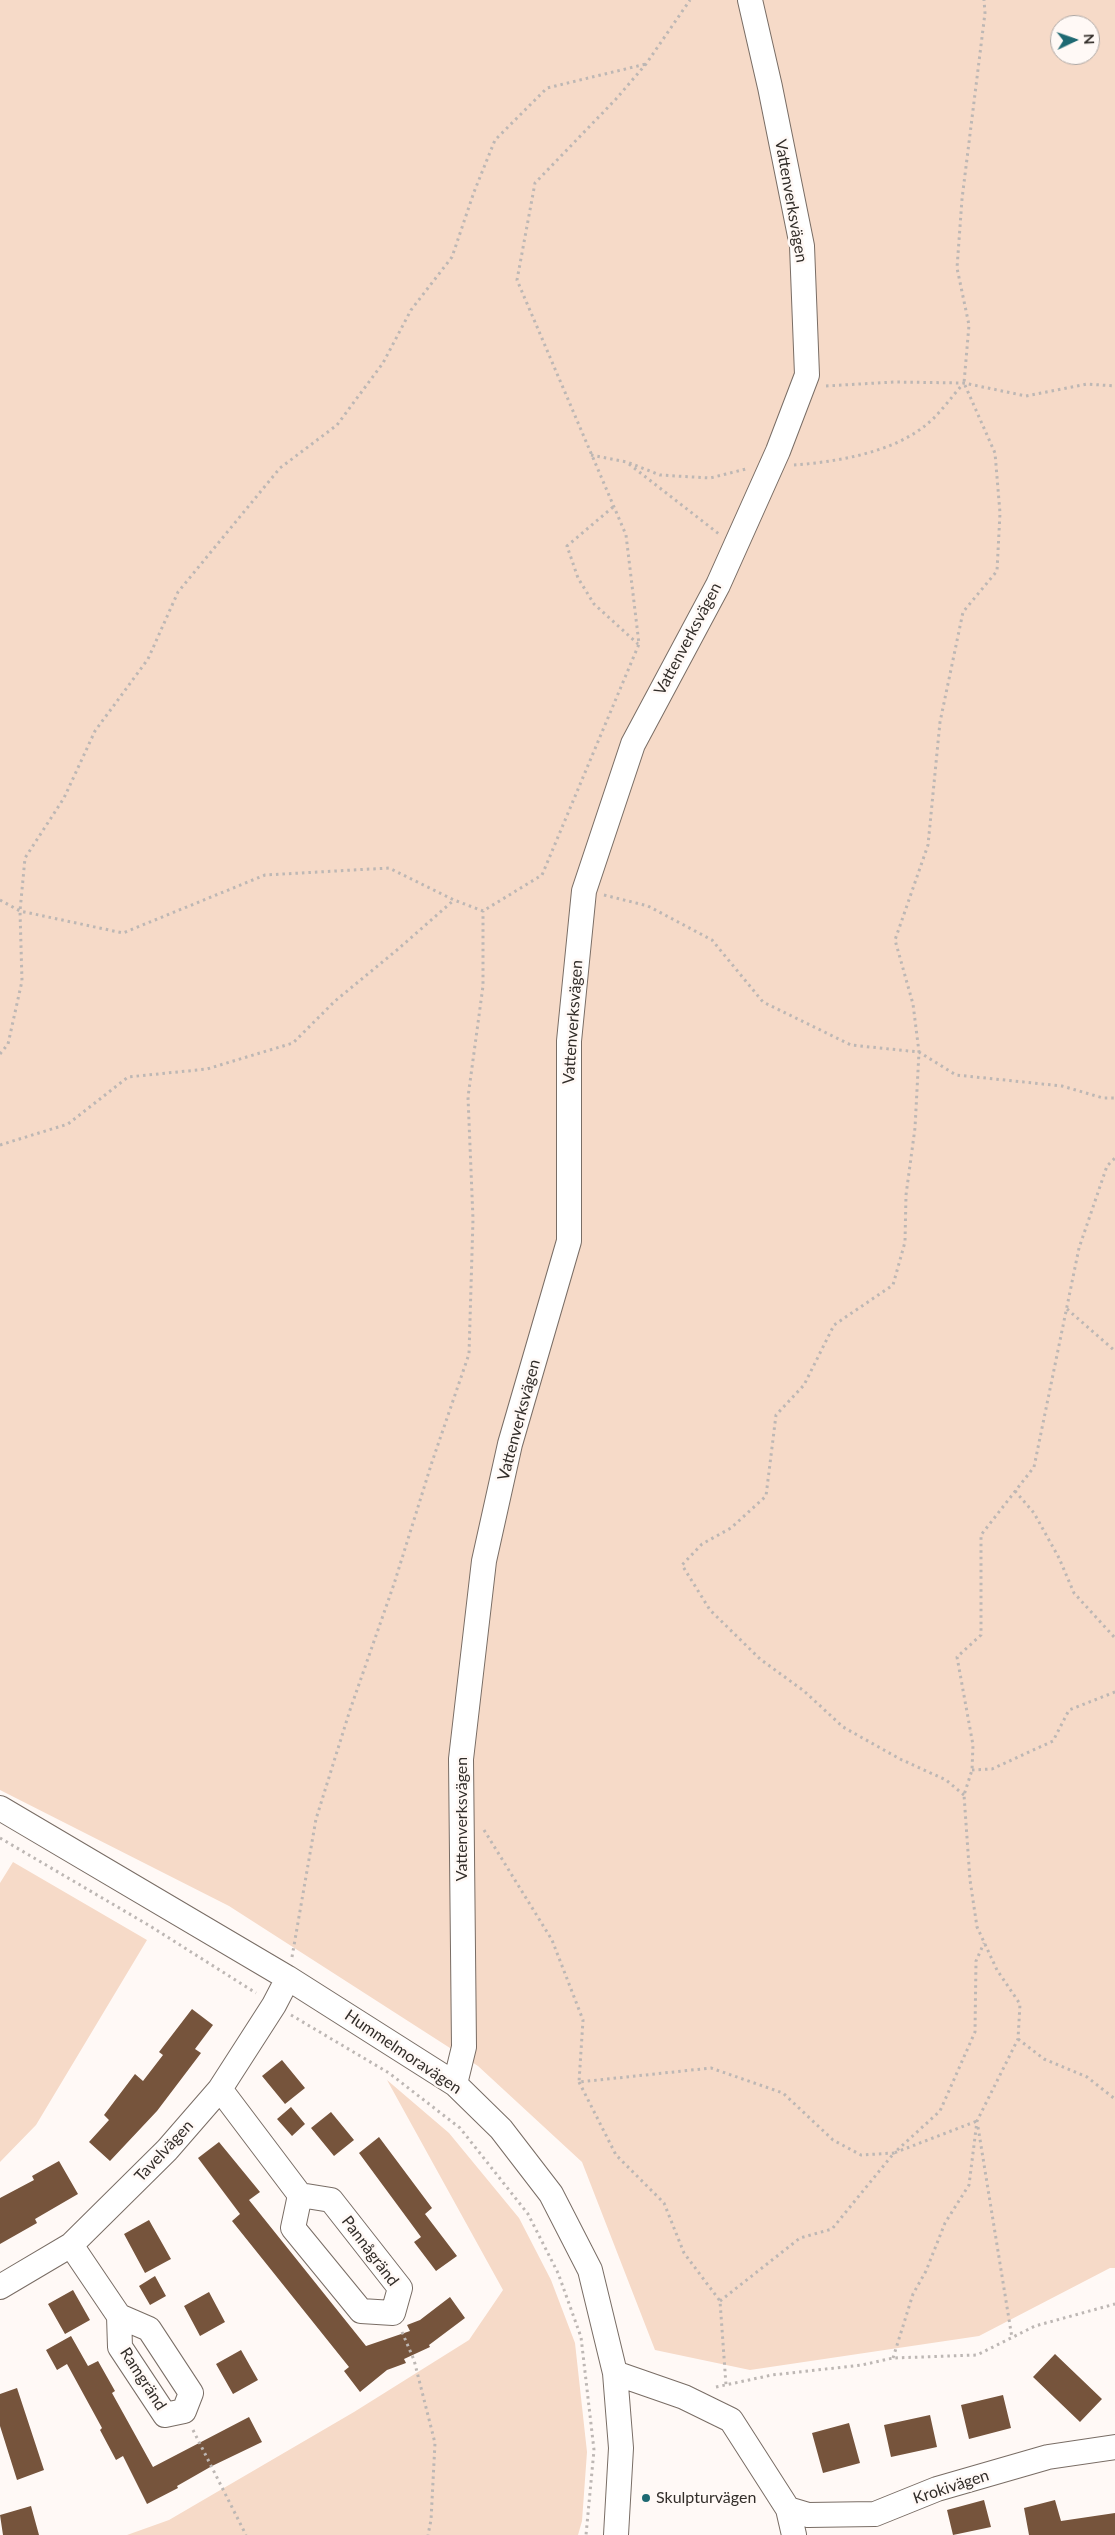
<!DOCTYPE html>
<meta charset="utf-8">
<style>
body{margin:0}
#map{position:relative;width:1115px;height:2535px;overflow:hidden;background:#fff9f6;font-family:Lato,sans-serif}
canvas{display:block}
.north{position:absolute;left:1050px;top:15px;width:50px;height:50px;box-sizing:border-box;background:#fff9f6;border:1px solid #ada7a4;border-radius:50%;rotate:87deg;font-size:14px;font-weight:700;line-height:20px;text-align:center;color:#322d29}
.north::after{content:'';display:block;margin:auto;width:18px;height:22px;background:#1e6972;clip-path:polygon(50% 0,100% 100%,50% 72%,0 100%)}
</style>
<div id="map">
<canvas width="1115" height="2535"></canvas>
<div class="north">N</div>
</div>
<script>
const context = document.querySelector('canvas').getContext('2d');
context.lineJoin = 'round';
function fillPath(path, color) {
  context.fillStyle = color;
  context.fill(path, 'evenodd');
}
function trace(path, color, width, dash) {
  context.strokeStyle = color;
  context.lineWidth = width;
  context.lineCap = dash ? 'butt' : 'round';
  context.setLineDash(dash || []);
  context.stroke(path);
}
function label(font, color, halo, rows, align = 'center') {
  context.font = font + ' Lato,sans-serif';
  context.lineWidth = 5;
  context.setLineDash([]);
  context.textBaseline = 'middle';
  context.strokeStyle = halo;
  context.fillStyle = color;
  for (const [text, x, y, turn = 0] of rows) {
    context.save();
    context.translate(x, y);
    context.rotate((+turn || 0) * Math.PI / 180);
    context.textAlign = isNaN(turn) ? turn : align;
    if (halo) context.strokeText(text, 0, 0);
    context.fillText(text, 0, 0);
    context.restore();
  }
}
fillPath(new Path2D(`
 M 0,0 L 1115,0 L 1115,2268 L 1110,2268 L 979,2336 L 750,2370 L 655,2350 L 582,2162 L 478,2066 L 229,1906 L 0,1790 ZM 1060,25 L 1090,25 L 1090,55 L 1060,55 Z
 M 13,1862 L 147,1940 L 36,2125 L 0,2162 L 0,1883 Z
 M 387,2080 L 449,2133 L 519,2218 L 551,2280 L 575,2343 L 587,2452 L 582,2521 L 578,2535 L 127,2535 L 169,2520 L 354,2412 L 469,2340 L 503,2290 Z`), '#f6dac8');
fillPath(new Path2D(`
 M 192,2009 L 213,2025 L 195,2049 L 201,2053 L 157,2111 L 110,2161 L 89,2142 L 109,2120 L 104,2115 L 135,2074 L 143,2081 L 163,2055 L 159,2052 Z
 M 282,2060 L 305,2088 L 285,2104 L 262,2076 Z
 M 291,2107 L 305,2124 L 292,2136 L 277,2119 Z
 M 331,2112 L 354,2140 L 334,2156 L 311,2128 Z
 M 379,2137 L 432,2208 L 425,2214 L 457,2256 L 436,2271 L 414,2242 L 421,2237 L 359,2153 Z
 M 219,2142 L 260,2192 L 249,2200 L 366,2346 L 410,2331 L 407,2325 L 420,2320 L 450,2297 L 465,2318 L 429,2345 L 430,2347 L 404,2359 L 406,2363 L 387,2370 L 360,2392 L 344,2371 L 349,2367 L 232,2221 L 240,2214 L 198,2158 Z
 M 59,2161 L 78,2194 L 35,2219 L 37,2223 L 0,2244 L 0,2198 L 34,2180 L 32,2176 Z
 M 149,2220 L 171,2259 L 145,2273 L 124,2234 Z
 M 155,2276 L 166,2296 L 150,2305 L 139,2286 Z
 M 73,2290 L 90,2320 L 65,2334 L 48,2304 Z
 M 209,2292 L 225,2322 L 200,2336 L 184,2306 Z
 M 71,2336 L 88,2366 L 98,2361 L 115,2391 L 112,2393 L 153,2467 L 249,2417 L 262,2442 L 212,2466 L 177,2486 L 178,2488 L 147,2504 L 123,2456 L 116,2460 L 100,2430 L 102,2428 L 67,2364 L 57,2370 L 46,2350 Z
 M 241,2350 L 258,2380 L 233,2394 L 216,2364 Z
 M 1055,2354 L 1102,2399 L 1080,2422 L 1033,2377 Z
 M 17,2388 L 44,2470 L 17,2480 L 0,2426 L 0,2394 Z
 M 1003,2395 L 1011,2428 L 969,2439 L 961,2405 Z
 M 930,2415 L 937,2447 L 891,2457 L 884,2425 Z
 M 849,2423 L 860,2463 L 823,2473 L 812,2433 Z
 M 984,2500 L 991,2527 L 953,2535 L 947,2510 Z
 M 1055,2500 L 1061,2521 L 1115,2513 L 1115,2535 L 1029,2535 L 1024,2508 Z
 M 31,2506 L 39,2535 L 3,2535 L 0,2515 Z`), '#76543c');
const minor = new Path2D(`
 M 0,1808 L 288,1978 L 455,2084 L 501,2129 L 551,2194 L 590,2270 L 615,2373 L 621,2448 L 616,2535
 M 455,2084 L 464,2047 L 461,1759 L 484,1561 L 510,1444 L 569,1241 L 569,1041 L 584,891 L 633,744 L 718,585 L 778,451 L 807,375 L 802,246 L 770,87 L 750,0
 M 220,2089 L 300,2195 L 293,2228 L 361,2311 L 393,2313 L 400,2288 L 331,2200 L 300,2195
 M 71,2245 L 119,2316 L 120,2347 L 165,2415 L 184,2411 L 191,2393 L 149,2329 L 119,2316
 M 0,2287 L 71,2245 L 167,2150 L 220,2089 L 274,2005 L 288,1978
 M 615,2373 L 684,2397 L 731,2420 L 788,2509 L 794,2535
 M 788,2509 L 808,2515 L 875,2514 L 937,2489 L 1048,2457 L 1115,2447`);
trace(minor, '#796d65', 26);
trace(new Path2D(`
 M 826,386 L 895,382 L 964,383 L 1026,396 L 1087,384 L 1115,386
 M 591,455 L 627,462 L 660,475 L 710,478 L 746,469
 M 629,464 L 719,534
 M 794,465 C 835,462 889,453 922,428 C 938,417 951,397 964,383
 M 613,507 L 567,546 L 578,578 L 594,604 L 638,644
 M 604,895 L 648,906 L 712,940 L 763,1002 L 851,1045 L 919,1052 L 956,1075 L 1062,1086 L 1103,1098 L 1115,1098
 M 0,900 L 20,911 L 123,933 L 265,875 L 389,868 L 454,900 L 483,911 L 542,875 L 639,644 L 626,535 L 517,280 L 535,183 L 616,99 L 646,64 L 690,0
 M 0,1054 L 8,1044 L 22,981 L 20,911 L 25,858 L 64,798 L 95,731 L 148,659 L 178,592 L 280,468 L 337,425 L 383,363 L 411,310 L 452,257 L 474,192 L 495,140 L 547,88 L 646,64
 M 0,1145 L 68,1124 L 128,1077 L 207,1069 L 293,1043 L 335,1001 L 397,950 L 454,900
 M 1067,1309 L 1115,1351
 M 1015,1491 L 1034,1513 L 1059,1558 L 1074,1593 L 1115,1638
 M 972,1770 L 992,1769 L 1053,1741 L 1069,1710 L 1115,1692
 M 964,1795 L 946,1780 L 900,1759 L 843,1727 L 804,1691 L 760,1659 L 710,1610 L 682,1565 L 702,1544 L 731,1528 L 766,1496 L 776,1415 L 804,1385 L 834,1325 L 893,1285 L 905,1242 L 906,1195 L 915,1128 L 919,1052 L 913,1004 L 895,940 L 928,845 L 940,722 L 963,612 L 997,571 L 1000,513 L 995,453 L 964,383 L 969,325 L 957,268 L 962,199 L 985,13 L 984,0
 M 484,1830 L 552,1940 L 583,2020 L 579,2082 L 711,2068 L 783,2093 L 833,2140 L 861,2155 L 894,2153 L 940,2111 L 975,2032 L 976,1961 L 984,1943
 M 0,1838 L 150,1926 L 256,1993
 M 292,1957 L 316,1819 L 350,1710 L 394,1584 L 432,1462 L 469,1354 L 473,1219 L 468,1097 L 483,986 L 483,911
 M 291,2015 L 389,2073 L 460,2128 L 528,2214 L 558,2273 L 581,2337 L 594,2450 L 586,2535
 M 1018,2039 L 1044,2059 L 1087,2077 L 1115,2099
 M 579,2082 L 616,2155 L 664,2203 L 684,2253 L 720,2301 L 726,2385
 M 978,2127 L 1012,2338
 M 720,2301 L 800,2238 L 832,2229 L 894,2153 L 977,2121
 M 402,2332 L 414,2360 L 435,2443 L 431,2520 L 428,2535
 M 893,2358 L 913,2294 L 926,2271 L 945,2223 L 969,2185 L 977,2121 L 1018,2039 L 1020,2004 L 997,1970 L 977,1927 L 970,1880 L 964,1795 L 972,1770 L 973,1745 L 957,1657 L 981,1635 L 981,1535 L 1034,1467 L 1079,1248 L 1107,1166 L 1115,1158
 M 716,2387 L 772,2375 L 862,2365 L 893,2358 L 977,2355 L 1035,2326 L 1115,2304
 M 193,2430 L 246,2535`), '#bdb7b4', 3, [2.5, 4]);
trace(minor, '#fff', 24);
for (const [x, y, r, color] of [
 [646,2498,5,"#1e6972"]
]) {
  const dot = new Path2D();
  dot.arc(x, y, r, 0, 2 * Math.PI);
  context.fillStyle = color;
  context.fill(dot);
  trace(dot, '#fff9f6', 2);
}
label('16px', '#322d29', '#fff9f6', [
 ["Vattenverksvägen",791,201,80],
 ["Vattenverksvägen",688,639,-62],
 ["Vattenverksvägen",573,1022,-86],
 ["Vattenverksvägen",519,1420,-75],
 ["Vattenverksvägen",462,1819,-90],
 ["Hummelmoravägen",403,2052,34],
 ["Tavelvägen",164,2151,-47],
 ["Pannågränd",370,2251,53],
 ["Ramgränd",143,2379,57],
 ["Krokivägen",951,2487,-18]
]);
label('16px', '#322d29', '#fff9f6', [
 ["Skulpturvägen",656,2498]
], 'left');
</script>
